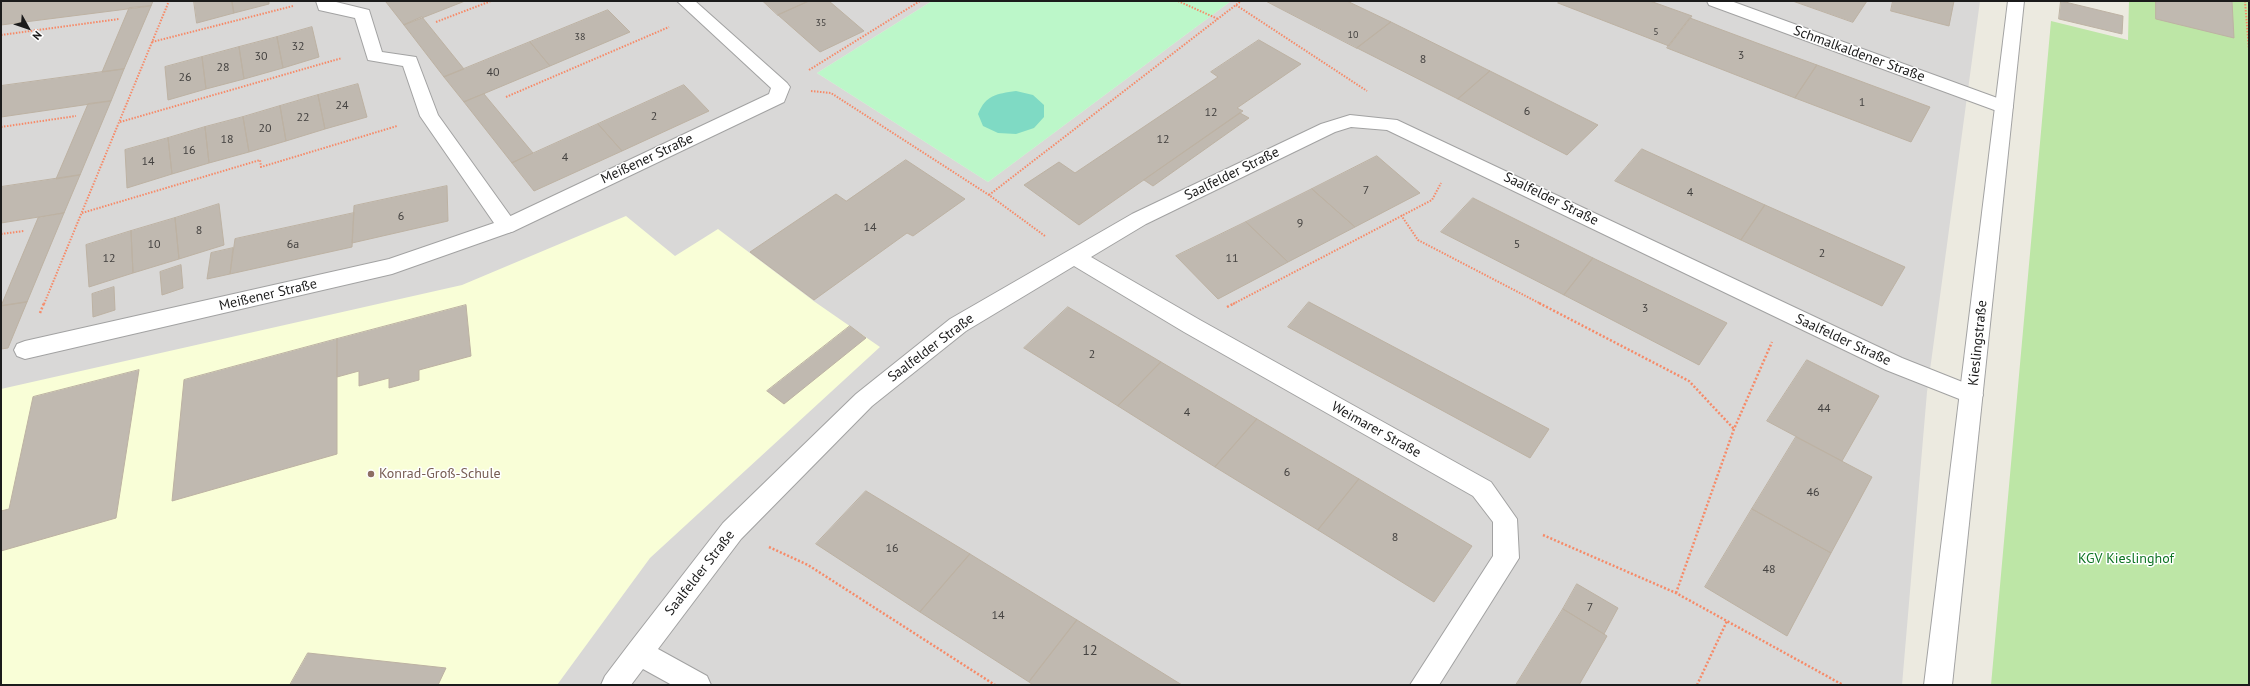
<!DOCTYPE html>
<meta charset="utf-8">
<style>
body{margin:0}
#map{position:relative;width:2250px;height:686px;overflow:hidden;background:#eceae0;font-family:"PT Sans",sans-serif}
canvas{display:block}
.frame{position:absolute;inset:0;border:2px solid #1b1b1b;pointer-events:none}
.north{position:absolute;left:8px;top:8px;width:40px;height:40px;-webkit-text-stroke:3px #fff;paint-order:stroke;rotate:130deg;font-size:11px;font-weight:700;line-height:16px;text-align:center;color:#1b1b1b}
.north::after{content:'';display:block;margin:auto;width:14px;height:18px;background:#1b1b1b;clip-path:polygon(50% 0,100% 100%,50% 72%,0 100%)}
</style>
<div id="map">
<canvas width="2250" height="686"></canvas>
<div class="frame"></div>
<div class="north">N</div>
</div>
<script>
const context = document.querySelector('canvas').getContext('2d');
context.lineJoin = 'round';
function fillPath(path, color) {
  context.fillStyle = color;
  context.fill(path, 'evenodd');
}
function trace(path, color, width, dash) {
  context.strokeStyle = color;
  context.lineWidth = width;
  context.lineCap = dash ? 'butt' : 'round';
  context.setLineDash(dash || []);
  context.stroke(path);
}
function label(font, color, halo, rows, align = 'center') {
  context.font = font + ' "PT Sans",sans-serif';
  context.lineWidth = 3;
  context.setLineDash([]);
  context.textBaseline = 'middle';
  context.strokeStyle = halo;
  context.fillStyle = color;
  for (const [text, x, y, turn = 0] of rows) {
    context.save();
    context.translate(x, y);
    context.rotate((+turn || 0) * Math.PI / 180);
    context.textAlign = isNaN(turn) ? turn : align;
    if (halo) context.strokeText(text, 0, 0);
    context.fillText(text, 0, 0);
    context.restore();
  }
}
fillPath(new Path2D(`
 M 1,1 L 932,1 L 817,73 L 988,182 L 1231,1 L 1980,1 L 1927,392 L 1902,685 L 1,685 Z`), '#d9d8d7');
fillPath(new Path2D(`
 M 626,216 L 675,256 L 718,229 L 815,302 L 880,347 L 650,558 L 557,685 L 1,685 L 1,389 L 462,285 Z`), '#f9fed7');
fillPath(new Path2D(`
 M 2129,1 L 2249,1 L 2249,685 L 1991,685 L 2051,21 L 2128,40 Z`), '#bde6a6');
fillPath(new Path2D(`
 M 932,1 L 1231,1 L 988,182 L 817,73 Z`), '#bcf7c9');
fillPath(new Path2D(`
 M 1016,91 L 1033,95 L 1044,105 L 1044,117 L 1034,128 L 1016,134 L 998,133 L 983,126 L 978,114 C 986,95 996,94 1016,91 Z`), '#7fdac4');
const building = new Path2D(`
 M 1,1 L 153,1 L 151,6 L 1,25 Z
 M 194,1 L 232,1 L 234,13 L 197,23 Z
 M 232,1 L 269,1 L 269,4 L 234,13 Z
 M 389,1 L 465,1 L 404,25 L 386,2 Z
 M 763,1 L 809,1 L 778,15 Z
 M 809,1 L 829,1 L 864,31 L 820,52 L 778,15 Z
 M 1266,1 L 1347,1 L 1391,22 L 1357,48 Z
 M 1560,1 L 1650,1 L 1692,16 L 1669,46 L 1558,3 Z
 M 1793,1 L 1867,1 L 1853,22 Z
 M 1893,1 L 1954,1 L 1949,26 L 1891,11 Z
 M 2061,1 L 2123,16 L 2122,34 L 2059,19 Z
 M 2156,1 L 2232,1 L 2234,38 L 2156,19 Z
 M 151,6 L 124,69 L 102,72 L 129,8 Z
 M 608,10 L 630,32 L 550,66 L 530,42 Z
 M 422,17 L 464,69 L 444,77 L 404,25 Z
 M 1690,18 L 1757,43 L 1817,65 L 1795,98 L 1667,48 Z
 M 1391,22 L 1490,71 L 1458,99 L 1357,48 Z
 M 312,27 L 319,57 L 283,68 L 277,37 Z
 M 277,37 L 283,68 L 244,79 L 239,47 Z
 M 1259,40 L 1301,64 L 1237,108 L 1243,111 L 1079,225 L 1024,185 L 1059,162 L 1075,173 L 1218,77 L 1211,72 Z
 M 530,42 L 550,66 L 464,102 L 444,77 Z
 M 239,47 L 244,79 L 206,89 L 202,57 Z
 M 202,57 L 206,89 L 168,100 L 165,67 Z
 M 1817,65 L 1930,107 L 1911,142 L 1795,98 Z
 M 124,69 L 111,101 L 1,117 L 1,86 Z
 M 1490,71 L 1598,125 L 1567,155 L 1458,99 Z
 M 358,84 L 367,117 L 325,129 L 318,95 Z
 M 684,85 L 709,111 L 622,151 L 598,124 Z
 M 484,94 L 533,153 L 512,163 L 464,102 Z
 M 318,95 L 325,129 L 286,141 L 280,106 Z
 M 111,101 L 80,175 L 56,179 L 88,104 Z
 M 280,106 L 286,141 L 249,152 L 243,117 Z
 M 1240,113 L 1249,118 L 1153,186 L 1144,180 Z
 M 243,117 L 249,152 L 209,163 L 205,127 Z
 M 598,124 L 622,151 L 534,191 L 512,163 Z
 M 205,127 L 209,163 L 172,174 L 168,138 Z
 M 168,138 L 172,174 L 127,188 L 125,150 Z
 M 1642,149 L 1765,205 L 1741,240 L 1615,181 Z
 M 1377,156 L 1420,193 L 1355,227 L 1312,189 Z
 M 906,160 L 965,199 L 913,236 L 907,233 L 814,300 L 750,252 L 836,194 L 846,201 Z
 M 80,175 L 64,213 L 1,223 L 1,187 Z
 M 447,186 L 448,221 L 352,243 L 354,206 Z
 M 1312,189 L 1355,227 L 1288,262 L 1246,222 Z
 M 1473,198 L 1593,258 L 1564,295 L 1441,232 Z
 M 219,204 L 224,245 L 179,259 L 175,218 Z
 M 1765,205 L 1905,267 L 1882,306 L 1741,240 Z
 M 64,213 L 27,302 L 1,306 L 38,218 Z
 M 354,213 L 352,247 L 230,274 L 235,239 Z
 M 175,218 L 179,259 L 133,273 L 131,231 Z
 M 1246,222 L 1288,262 L 1218,299 L 1176,256 Z
 M 131,231 L 133,273 L 89,287 L 86,245 Z
 M 233,248 L 230,274 L 207,279 L 211,253 Z
 M 1593,258 L 1727,323 L 1699,365 L 1564,295 Z
 M 181,265 L 183,288 L 162,295 L 160,272 Z
 M 114,287 L 115,310 L 93,317 L 92,294 Z
 M 27,302 L 8,348 L 1,349 L 1,306 Z
 M 1309,302 L 1549,429 L 1530,458 L 1288,327 Z
 M 466,305 L 471,356 L 419,370 L 419,380 L 389,388 L 389,378 L 359,386 L 359,371 L 337,377 L 337,339 Z
 M 1068,307 L 1161,362 L 1118,406 L 1024,348 Z
 M 850,326 L 866,338 L 784,404 L 767,391 Z
 M 337,339 L 337,454 L 172,501 L 184,380 Z
 M 1807,360 L 1879,396 L 1842,461 L 1767,421 Z
 M 1161,362 L 1257,419 L 1215,467 L 1118,406 Z
 M 139,370 L 116,518 L 1,551 L 1,511 L 9,509 L 33,397 Z
 M 1257,419 L 1359,479 L 1318,530 L 1215,467 Z
 M 1796,437 L 1872,477 L 1831,553 L 1752,509 Z
 M 1359,479 L 1472,546 L 1434,602 L 1318,530 Z
 M 866,491 L 970,554 L 920,612 L 816,544 Z
 M 1752,509 L 1831,553 L 1787,636 L 1705,587 Z
 M 970,554 L 1077,620 L 1029,682 L 920,612 Z
 M 1577,584 L 1618,608 L 1604,634 L 1563,609 Z
 M 1563,609 L 1607,636 L 1579,685 L 1516,685 Z
 M 1077,620 L 1182,685 L 1033,685 L 1029,682 Z
 M 308,653 L 446,668 L 438,685 L 290,685 Z`);
fillPath(building, '#c0b9b0');
trace(building, '#bdb2a3', 1);
const service = new Path2D(`
 M 316,1 L 332,1 L 369,10 L 382,52 L 416,57 L 438,115 L 514,221 L 517,226 L 514,231 L 392,274 L 25,359 L 17,356 L 14,350 L 17,344 L 25,341 L 389,259 L 494,223 L 420,116 L 403,66 L 368,60 L 355,18 L 319,10 Z`);
const minor = new Path2D(`
 M 677,1 L 695,1 L 787,83 L 790,87 L 784,102 L 514,231 L 507,233 L 500,231 L 497,226 L 500,221 L 769,94 L 771,88 Z
 M 1707,1 L 1731,1 L 2011,103 L 2013,107 L 2011,111 L 2004,113 L 1997,111 L 1709,5 Z
 M 1350,115 L 1397,120 L 1902,358 L 1980,389 L 1983,395 L 1980,401 L 1972,404 L 1886,370 L 1387,130 L 1351,127 L 1335,132 L 1146,224 L 1091,257 L 1200,320 L 1491,482 L 1517,519 L 1519,558 L 1439,685 L 1410,685 L 1493,556 L 1493,522 L 1473,496 L 1184,332 L 1074,266 L 966,331 L 872,406 L 741,539 L 658,649 L 707,676 L 711,685 L 672,685 L 643,669 L 631,685 L 601,685 L 605,676 L 630,643 L 723,523 L 856,394 L 950,319 L 1132,214 L 1321,124 Z`);
const tertiary = new Path2D(`
 M 2008,1 L 2024,1 L 1952,685 L 1924,685 Z`);
trace(service, '#a2a2a2', 2);
trace(minor, '#a2a2a2', 2);
trace(tertiary, '#a2a2a2', 2);
trace(new Path2D(`
 M 1178,1 L 1218,19
 M 2245,1 L 2249,50
 M 1236,5 L 1367,91
 M 436,22 L 491,1
 M 1,35 L 119,19
 M 152,42 L 293,6
 M 809,70 L 920,1
 M 811,91 L 831,93 L 989,195 L 1045,236
 M 506,97 L 669,27
 M 120,122 L 342,58
 M 1,127 L 76,116
 M 989,195 L 1241,1
 M 82,213 L 260,160 L 261,167 L 397,126
 M 1401,215 L 1418,240 L 1541,304
 M 1,234 L 24,231
 M 44,304 L 169,1
 M 1233,304 L 1432,200 L 1441,183`), '#f68a68', 2, [1.5, 1.5]);
trace(new Path2D(`
 M 1539,303 L 1689,381 L 1734,429
 M 1227,307 L 1235,303
 M 40,313 L 44,303
 M 1543,535 L 1676,593 L 1843,685
 M 769,547 L 808,565 L 995,685
 M 1676,593 L 1734,429 L 1772,342
 M 1697,685 L 1727,621`), '#f68a68', 2.5, [2, 2]);
fillPath(service, '#fff');
fillPath(minor, '#fff');
fillPath(tertiary, '#fff');
for (const [x, y, r, color] of [
 [371,474,4,"#8d6e63"]
]) {
  const dot = new Path2D();
  dot.arc(x, y, r, 0, 2 * Math.PI);
  context.fillStyle = color;
  context.fill(dot);
  trace(dot, '#fff', 1.5);
}
label('10px', '#444240', null, [
 ["35",821,23],
 ["5",1656,32],
 ["10",1353,35],
 ["38",580,37]
]);
label('12px', '#444240', null, [
 ["32",298,47],
 ["3",1741,56],
 ["30",261,57],
 ["8",1423,60],
 ["28",223,68],
 ["40",493,73],
 ["26",185,78],
 ["1",1862,103],
 ["24",342,106],
 ["6",1527,112],
 ["12",1211,113],
 ["2",654,117],
 ["22",303,118],
 ["20",265,129],
 ["18",227,140],
 ["12",1163,140],
 ["16",189,151],
 ["4",565,158],
 ["14",148,162],
 ["7",1366,191],
 ["4",1690,193],
 ["6",401,217],
 ["9",1300,224],
 ["14",870,228],
 ["8",199,231],
 ["10",154,245],
 ["6a",293,245],
 ["5",1517,245],
 ["2",1822,254],
 ["12",109,259],
 ["11",1232,259],
 ["3",1645,309],
 ["2",1092,355],
 ["44",1824,409],
 ["4",1187,413],
 ["6",1287,473],
 ["46",1813,493],
 ["8",1395,538],
 ["16",892,549],
 ["48",1769,570],
 ["7",1590,608],
 ["14",998,616]
]);
label('14px', '#1b1b1b', '#fff', [
 ["Schmalkaldener Straße",1859,54,20],
 ["Meißener Straße",647,159,-25],
 ["Saalfelder Straße",1232,174,-26],
 ["Saalfelder Straße",1551,199,26],
 ["Meißener Straße",268,295,-13],
 ["Saalfelder Straße",1843,340,25],
 ["Kieslingstraße",1978,343,-84],
 ["Saalfelder Straße",931,348,-37],
 ["Weimarer Straße",1376,430,29],
 ["Saalfelder Straße",700,573,-52]
]);
label('14px', '#785e54', '#fff', [
 ["Konrad-Groß-Schule",379,474]
], 'left');
label('14px', '#0e7424', '#fff', [
 ["KGV Kieslinghof",2126,559]
]);
label('14px', '#444240', null, [
 ["12",1090,651]
]);
</script>
